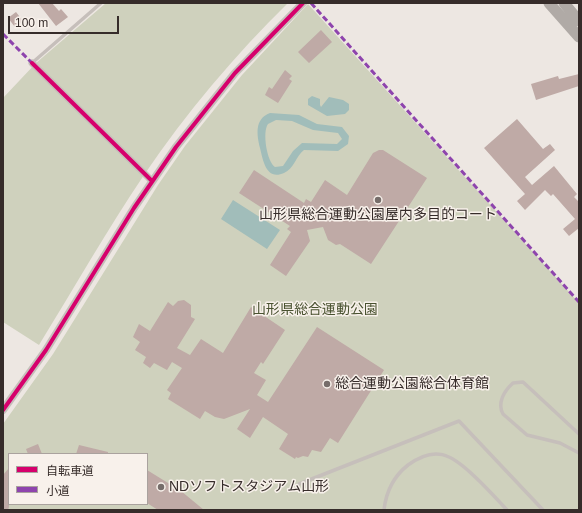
<!DOCTYPE html>
<meta charset="utf-8">
<style>
body{margin:0}
#map{position:relative;width:582px;height:513px;overflow:hidden;background:#ede7e2;font-family:Arial,"Noto Sans JP",sans-serif}
canvas{display:block}
.frame{position:absolute;inset:0;border:4px solid #362c2a;pointer-events:none}
.legend{position:absolute;left:8px;top:453px;width:140px;height:52px;box-sizing:border-box;background:#f8f1eb;border:1px solid #aaa29e;margin:0;padding:5px 7px;list-style:none;font-size:12px;color:#362c2a}
.legend li{display:flex;align-items:center;gap:8px;height:20px}
.legend b{width:20px;border:1px solid #aaa29e}
.scale{position:absolute;left:8px;top:16px;width:111px;height:18px;box-sizing:border-box;border:2px solid #362c2a;border-top:0;padding-left:5px;font-size:12px;line-height:14px;white-space:nowrap;color:#362c2a;-webkit-text-stroke:3px #f8f1eb;paint-order:stroke}
</style>
<div id="map">
<canvas width="582" height="513"></canvas>
<div class="frame"></div>
<ul class="legend">
<li><b style="height:5px;background:#d6006c"></b>自転車道</li>
<li><b style="height:5px;background:#8e44ad"></b>小道</li>
</ul>
<div class="scale">100 m</div>
</div>
<script>
const context = document.querySelector('canvas').getContext('2d');
context.lineJoin = 'round';
function fillPath(path, color) {
  context.fillStyle = color;
  context.fill(path, 'evenodd');
}
function trace(path, color, width, dash) {
  context.strokeStyle = color;
  context.lineWidth = width;
  context.lineCap = dash ? 'butt' : 'round';
  context.setLineDash(dash || []);
  context.stroke(path);
}
function label(font, color, halo, rows, align = 'center') {
  context.font = font + ' Arial,"Noto Sans JP",sans-serif';
  context.lineWidth = 3;
  context.setLineDash([]);
  context.textBaseline = 'middle';
  context.strokeStyle = halo;
  context.fillStyle = color;
  for (const [text, x, y, turn = 0] of rows) {
    context.save();
    context.translate(x, y);
    context.rotate((+turn || 0) * Math.PI / 180);
    context.textAlign = isNaN(turn) ? turn : align;
    if (halo) context.strokeText(text, 0, 0);
    context.fillText(text, 0, 0);
    context.restore();
  }
}
fillPath(new Path2D(`
 M 106,3 L 288,3 C 235,55 186,113 144,175 C 107,230 74,288 39,345 L 3,322 L 3,98 L 36,63 Z
 M 308,4 L 579,303 L 579,510 L 3,510 L 3,424 L 53,354 L 158,185 L 185,146 L 242,75 ZM 9,454 L 147,454 L 147,504 L 9,504 Z`), '#cfd1bd');
fillPath(new Path2D(`
 M 312,96 L 320,99 L 320,105 L 321,107 L 329,97 L 343,100 L 349,104 L 349,110 L 345,114 L 327,116 L 308,105 L 308,99 Z
 M 270,113 L 299,115 L 317,124 L 342,127 L 349,136 L 348,144 L 338,151 L 304,150 C 296,156 294,169 284,173 C 266,181 263,160 260,148 C 257,135 254,119 270,113 ZM 276,120 L 292,121 L 313,130 L 338,133 L 342,139 L 337,144 L 302,143 L 293,151 L 283,166 L 275,167 C 267,162 262,132 268,124 Z
 M 233,200 L 280,230 L 267,249 L 221,219 Z`), '#a1bdba');
fillPath(new Path2D(`
 M 38,3 L 52,3 L 59,11 L 61,9 L 68,17 L 56,26 Z
 M 16,12 L 23,21 L 15,27 L 8,18 Z
 M 321,30 L 332,42 L 309,63 L 298,52 Z
 M 285,70 L 292,76 L 289,79 L 292,81 L 278,103 L 265,95 L 269,87 L 272,89 Z
 M 579,74 L 579,86 L 536,100 L 531,84 L 558,76 L 559,79 Z
 M 517,119 L 543,149 L 550,144 L 555,150 L 525,177 L 532,185 L 554,166 L 577,194 L 574,197 L 579,202 L 579,228 L 569,236 L 563,229 L 575,219 L 553,194 L 551,196 L 545,190 L 525,210 L 517,201 L 525,194 L 484,148 Z
 M 379,150 L 383,150 L 427,178 L 371,264 L 340,244 L 336,245 L 328,240 L 323,227 L 307,230 L 310,241 L 286,276 L 270,265 L 291,232 L 287,229 L 290,226 L 239,193 L 254,170 L 304,203 L 306,199 L 311,202 L 325,180 L 347,195 L 373,153 Z
 M 184,300 L 191,305 L 191,317 L 195,319 L 177,348 L 190,355 L 201,339 L 223,353 L 251,307 L 285,330 L 263,364 L 261,362 L 254,373 L 266,380 L 257,395 L 268,402 L 317,327 L 384,370 L 338,443 L 330,438 L 321,452 L 312,450 L 308,457 L 303,456 L 298,458 L 296,457 L 295,459 L 279,449 L 288,434 L 263,417 L 250,438 L 237,429 L 250,409 L 224,419 L 215,417 L 205,411 L 200,419 L 168,399 L 171,393 L 167,390 L 182,368 L 172,362 L 167,370 L 154,363 L 150,368 L 143,363 L 146,357 L 135,350 L 140,342 L 133,337 L 139,324 L 150,331 L 168,302 L 173,306 L 178,301 Z
 M 38,444 L 42,454 L 28,454 L 26,449 Z
 M 79,445 L 108,452 L 108,454 L 76,454 Z
 M 9,468 L 9,507 L 8,510 L 3,510 L 3,475 Z
 M 147,470 L 181,491 L 204,510 L 158,510 L 147,503 Z`), '#bfaaa6');
trace(new Path2D(`
 M 32,63 L 101,3
 M 579,434 L 523,382 L 513,383 C 504,391 497,403 503,414 L 527,435 L 560,443 L 579,453
 M 299,484 L 459,421 L 543,510
 M 384,510 C 386,492 394,476 408,465 C 435,445 451,454 473,475 C 485,486 496,498 507,510`), '#c6bfbb', 3.5);
trace(new Path2D(`
 M 32,63 L 152,181`), '#c6bfbb', 7);
trace(new Path2D(`
 M 3,410 L 46,350 L 134,208 L 176,147 L 235,73 L 303,3`), '#c6bfbb', 8);
trace(new Path2D(`
 M 549,3 L 579,37
 M 564,3 L 579,21`), '#b0aaa6', 11);
trace(new Path2D(`
 M 311,3 L 579,302
 M 3,34 L 32,63`), '#8e44ad', 3, [6, 3]);
trace(new Path2D(`
 M 32,63 L 152,181
 M 3,410 L 46,350 L 134,208 L 176,147 L 235,73 L 303,3`), '#d6006c', 4);
for (const [x, y, r, color] of [
 [378,200,4,"#766d6a"],
 [327,384,4,"#766d6a"],
 [161,487,4,"#766d6a"]
]) {
  const dot = new Path2D();
  dot.arc(x, y, r, 0, 2 * Math.PI);
  context.fillStyle = color;
  context.fill(dot);
  trace(dot, '#f8f1eb', 1.5);
}
label('14px', '#362c2a', '#f8f1eb', [
 ["山形県総合運動公園屋内多目的コート",378,215,"center"],
 ["総合運動公園総合体育館",335,384],
 ["NDソフトスタジアム山形",169,487]
], 'left');
label('14px', '#495230', '#f8f1eb', [
 ["山形県総合運動公園",315,310]
]);
</script>
